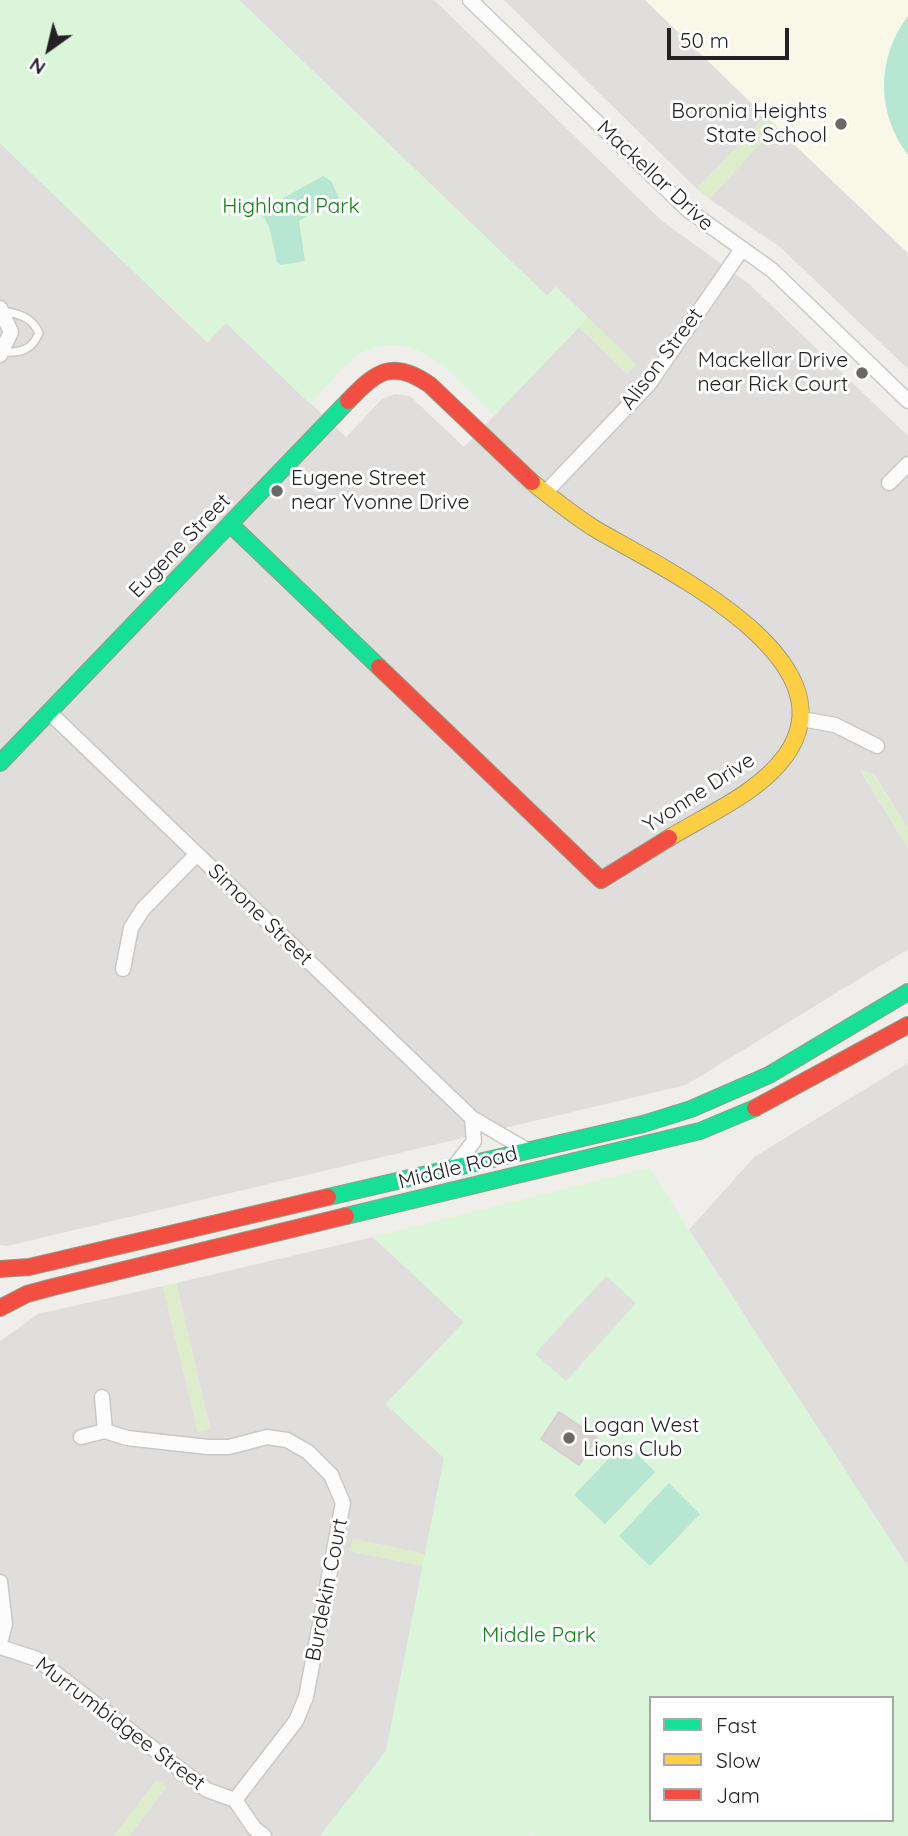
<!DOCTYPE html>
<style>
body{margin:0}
#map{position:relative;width:908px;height:1836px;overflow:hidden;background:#f0eeeb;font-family:Quicksand,sans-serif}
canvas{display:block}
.legend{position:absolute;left:649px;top:1696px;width:245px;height:126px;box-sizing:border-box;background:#fff;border:2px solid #a7a7a7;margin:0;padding:9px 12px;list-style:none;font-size:21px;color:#222}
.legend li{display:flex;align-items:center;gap:14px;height:35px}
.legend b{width:35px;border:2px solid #a7a7a7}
.north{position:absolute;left:14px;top:14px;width:70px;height:70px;-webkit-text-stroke:5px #fff;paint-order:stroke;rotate:214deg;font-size:19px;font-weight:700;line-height:28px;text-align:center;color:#222}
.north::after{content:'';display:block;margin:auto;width:24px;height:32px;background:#222;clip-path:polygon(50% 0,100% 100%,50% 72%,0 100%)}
.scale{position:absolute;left:667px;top:28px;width:122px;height:32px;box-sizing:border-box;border:4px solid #222;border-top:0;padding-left:9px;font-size:21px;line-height:24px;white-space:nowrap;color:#222;-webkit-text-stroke:5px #fff;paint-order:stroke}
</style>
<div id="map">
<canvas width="908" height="1836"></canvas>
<ul class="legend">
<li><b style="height:9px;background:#16e098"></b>Fast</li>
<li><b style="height:9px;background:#ffcf43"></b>Slow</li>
<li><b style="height:9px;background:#f24e42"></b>Jam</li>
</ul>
<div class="north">N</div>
<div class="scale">50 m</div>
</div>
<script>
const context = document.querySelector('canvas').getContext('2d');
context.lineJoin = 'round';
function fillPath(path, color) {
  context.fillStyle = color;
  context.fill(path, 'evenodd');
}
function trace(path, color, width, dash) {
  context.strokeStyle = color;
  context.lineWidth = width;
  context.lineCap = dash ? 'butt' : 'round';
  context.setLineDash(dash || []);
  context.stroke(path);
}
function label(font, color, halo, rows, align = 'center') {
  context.font = font + ' Quicksand,sans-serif';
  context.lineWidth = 6;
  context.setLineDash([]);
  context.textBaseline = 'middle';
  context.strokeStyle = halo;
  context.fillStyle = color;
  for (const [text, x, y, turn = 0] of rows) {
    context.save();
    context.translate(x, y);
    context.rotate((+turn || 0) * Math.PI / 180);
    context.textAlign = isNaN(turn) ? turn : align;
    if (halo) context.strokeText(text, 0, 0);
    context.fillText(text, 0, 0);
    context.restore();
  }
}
fillPath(new Path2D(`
 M 239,0 L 434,0 L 662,221 L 749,284 L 908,436 L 908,829 L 874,774 L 860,770 L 908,848 L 908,949 L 686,1085 L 7,1246 L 0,1245 L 0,143 L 207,342 L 226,323 L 346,437 L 382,399 L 395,394 L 410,396 L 464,447 L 579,327 L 627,373 L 636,365 L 556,287 L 547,296 Z
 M 504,0 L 645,0 L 766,116 L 697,189 Z
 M 776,127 L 908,253 L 908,369 L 780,247 L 709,199 Z
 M 908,1063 L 908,1567 L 689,1230 L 754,1157 Z
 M 373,1237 L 464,1322 L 386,1404 L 444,1458 L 425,1554 L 353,1539 L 350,1551 L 423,1566 L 386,1752 L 320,1836 L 129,1836 L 166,1787 L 157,1780 L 114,1836 L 0,1836 L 0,1341 L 38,1314 L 163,1286 L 198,1432 L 210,1428 L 176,1283 Z`), '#dfdedc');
fillPath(new Path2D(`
 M 645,0 L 908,0 L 908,253 L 776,127 Z`), '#f8f7e8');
fillPath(new Path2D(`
 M 766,116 L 777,126 L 709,199 L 697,189 Z
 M 588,317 L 636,364 L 627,373 L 579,327 Z
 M 860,769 L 873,774 L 908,829 L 908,848 Z
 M 176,1283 L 210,1429 L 198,1432 L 163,1286 Z
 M 353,1539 L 425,1554 L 423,1566 L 350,1551 Z
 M 157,1780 L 166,1787 L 129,1836 L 114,1836 Z`), '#ddeccb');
fillPath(new Path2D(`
 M 0,0 L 239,0 L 547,296 L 556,287 L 588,317 L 494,416 C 458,381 415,321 360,354 C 342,365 325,388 310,404 L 226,323 L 208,342 L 0,143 Z
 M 649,1168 L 908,1567 L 908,1836 L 536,1836 L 533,1832 L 528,1836 L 320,1836 L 386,1751 L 444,1458 L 386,1404 L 464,1322 L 373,1237 ZM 559,1412 L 597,1438 L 579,1465 L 541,1439 ZM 651,1698 L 892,1698 L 892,1820 L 651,1820 Z`), '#daf5da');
fillPath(new Path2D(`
 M 908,16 L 908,155 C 876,113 876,58 908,16 Z
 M 323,176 L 331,181 L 339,198 L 299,221 L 305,261 L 281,265 L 277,262 L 269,226 L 260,211 Z
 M 625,1442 L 655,1472 L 605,1524 L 574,1495 Z
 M 669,1483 L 700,1514 L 650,1566 L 619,1536 Z`), '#b7e6d2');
fillPath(new Path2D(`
 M 606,1276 L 636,1303 L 566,1381 L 535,1354 Z`), '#e0dfde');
const building = new Path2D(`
 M 559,1412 L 597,1438 L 579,1465 L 541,1439 Z`);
fillPath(building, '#d7d4d2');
trace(building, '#d3d0cc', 2);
const lane = new Path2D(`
 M 3,311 C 19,314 32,317 39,333 C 32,350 21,353 3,352`);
const street = new Path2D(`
 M 470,0 L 688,210 L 772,270 L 908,401
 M 0,308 L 11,332 L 0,355
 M 889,483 L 908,464
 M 545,493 L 649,384 L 742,249
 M 49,712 L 472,1118 L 527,1150
 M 802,719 L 835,725 L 877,746
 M 123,969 L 131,928 L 143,909 L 197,854
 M 455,1166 L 474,1141 L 472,1118
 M 102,1397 L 105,1431
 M 81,1437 L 105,1431 L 127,1438 L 208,1447 L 229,1447 L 267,1437 L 287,1440 L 308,1452 L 331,1475 L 343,1503 L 306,1697 L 296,1721 L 235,1800
 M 0,1582 L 5,1624 L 0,1643
 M 0,1647 L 37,1659 L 207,1790 L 235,1800 L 254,1828 L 264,1836`);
const fast = new Path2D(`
 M 230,524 L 379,667
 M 0,763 L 348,401
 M 328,1197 L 643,1124 L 691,1109 L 769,1075 L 908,992
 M 346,1216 L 700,1131 L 755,1108`);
const slow = new Path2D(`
 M 532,482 C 553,499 574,516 597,530 C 660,567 855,658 786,755 C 759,793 708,814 669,838`);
const jam = new Path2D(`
 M 348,401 C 376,372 392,358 430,385 L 532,482
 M 379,667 L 601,880 L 669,838
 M 755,1108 L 908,1025
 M 0,1269 L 29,1267 L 328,1197
 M 0,1308 L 27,1294 L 53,1287 L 346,1216`);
trace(lane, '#c9c8c7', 10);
trace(street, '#c9c8c7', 17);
trace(fast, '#999a82', 18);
trace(slow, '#999a82', 18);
trace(jam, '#999a82', 18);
trace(lane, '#fdfcfc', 7);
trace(street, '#fdfcfc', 14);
trace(fast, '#16e098', 16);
trace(slow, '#ffcf43', 16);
trace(jam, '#f24e42', 16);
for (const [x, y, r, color] of [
 [841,124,7,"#6a6968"],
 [862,373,7,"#6a6968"],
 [277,491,7,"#6a6968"],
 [569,1438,7,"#6a6968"]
]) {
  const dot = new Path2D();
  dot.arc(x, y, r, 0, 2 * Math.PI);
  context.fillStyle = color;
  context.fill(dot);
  trace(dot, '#fff', 2.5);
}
label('21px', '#222', '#fff', [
 ["Boronia Heights",827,112],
 ["State School",827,136],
 ["Mackellar Drive",848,361],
 ["near Rick Court",848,385],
 ["Eugene Street",291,479,"left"],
 ["near Yvonne Drive",291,503,"left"],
 ["Logan West",583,1426,"left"],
 ["Lions Club",583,1450,"left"]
], 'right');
label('21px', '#222', '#fff', [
 ["Mackellar Drive",655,176,43],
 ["Alison Street",662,359,-53],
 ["Eugene Street",180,546,-46],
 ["Yvonne Drive",699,793,-33],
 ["Simone Street",260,915,44],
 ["Middle Road",458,1168,-14],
 ["Burdekin Court",327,1590,-79],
 ["Murrumbidgee Street",120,1724,37]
]);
label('21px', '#0c8416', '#fff', [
 ["Highland Park",291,207],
 ["Middle Park",539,1636]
]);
</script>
